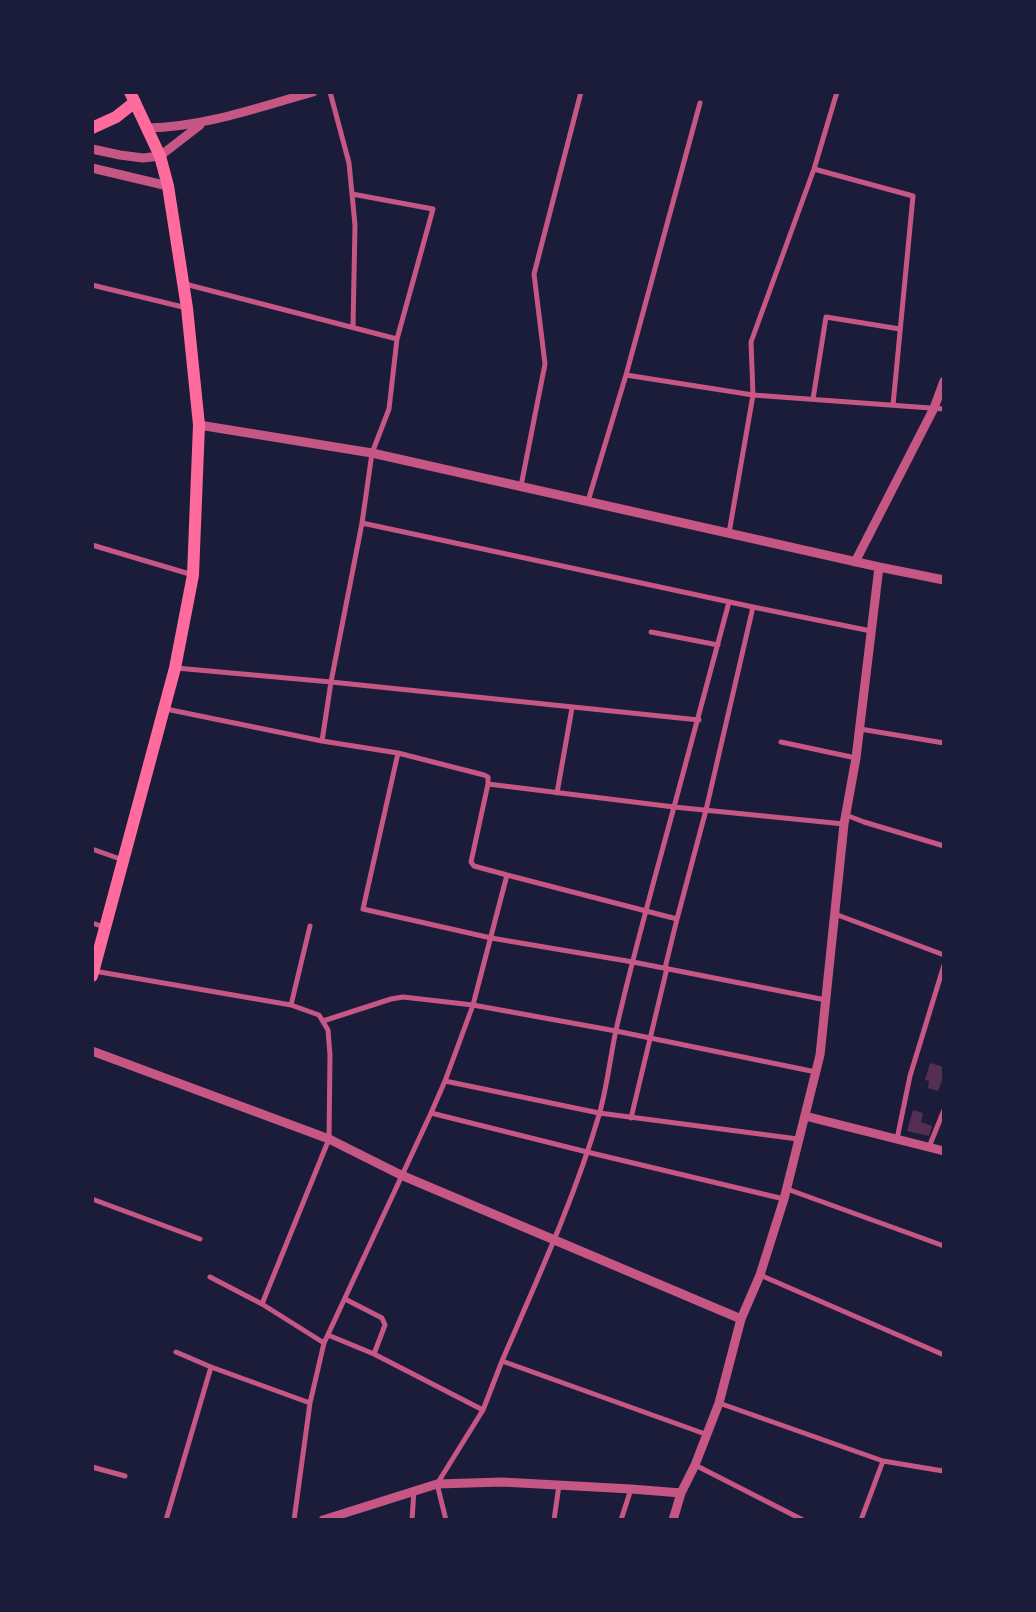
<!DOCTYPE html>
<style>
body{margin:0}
#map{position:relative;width:1036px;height:1612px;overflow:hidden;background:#1b1b3a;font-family:"Nunito Sans",sans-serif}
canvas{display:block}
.frame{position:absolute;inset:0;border:94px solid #1b1b3a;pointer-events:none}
</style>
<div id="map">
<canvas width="1036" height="1612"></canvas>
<div class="frame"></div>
</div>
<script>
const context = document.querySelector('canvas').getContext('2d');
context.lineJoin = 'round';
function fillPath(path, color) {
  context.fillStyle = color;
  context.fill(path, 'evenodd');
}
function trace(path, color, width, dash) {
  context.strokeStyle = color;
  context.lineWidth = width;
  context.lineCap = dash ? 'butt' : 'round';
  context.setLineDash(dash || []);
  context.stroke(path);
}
fillPath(new Path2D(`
 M 930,1063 L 944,1067 L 944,1076 L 938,1091 L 928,1088 L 929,1081 L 925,1080 Z
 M 913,1110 L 923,1113 L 921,1122 L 932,1126 L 929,1136 L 907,1131 Z`), '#542f53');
trace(new Path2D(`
 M 330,92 L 349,163 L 355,225 L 353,327
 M 814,169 L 913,196 L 893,405
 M 352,194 L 433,209 L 397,339
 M 185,284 L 397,339 L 389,409 L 372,453 L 362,523 L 753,607 L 871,631
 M 92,285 L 187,308
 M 626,375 L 700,103
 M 813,399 L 826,317 L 900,329
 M 521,486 L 545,364 L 534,274 L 581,92
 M 588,501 L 626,375 L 753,395 L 944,409
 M 729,533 L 753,395 L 751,342 L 814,169 L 837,92
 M 92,545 L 193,575
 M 651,632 L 718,645
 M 176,668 L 331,682 L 362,523
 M 166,709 L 322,741 L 331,682 L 699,720
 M 860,729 L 944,743
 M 322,741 L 398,753 L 484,775 L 488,777 L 488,784 L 674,807 L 729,602
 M 781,742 L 856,758
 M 398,753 L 363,909 L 491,938 L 633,962 L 826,1000
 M 557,793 L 572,708
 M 846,815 L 864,822 L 944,846
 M 92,849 L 123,860
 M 507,875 L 677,919 L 665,968
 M 835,914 L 944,955
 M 677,919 L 706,810 L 753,607
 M 92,923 L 104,927
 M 94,971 L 291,1005 L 319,1015 L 328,1030 L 330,1055 L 329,1139 L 262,1304 L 324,1343 L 310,1403 L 294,1520
 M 291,1005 L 310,926
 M 323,1021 L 391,999 L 403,997 L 473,1005 L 616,1031 L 816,1072
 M 445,1081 L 473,1005 L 507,875 L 474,866 L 471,862 L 488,784
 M 431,1113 L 445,1081 L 599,1113 L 798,1139
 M 631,1118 L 667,968
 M 897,1139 L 910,1076 L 944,965
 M 929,1147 L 944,1110
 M 787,1189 L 944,1246
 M 92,1199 L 200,1239
 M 760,1275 L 944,1355
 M 210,1277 L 262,1304
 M 345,1299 L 382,1318 L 385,1325 L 374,1354
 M 328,1335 L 374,1354 L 483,1410
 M 324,1343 L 431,1113 L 587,1152 L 784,1199
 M 176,1352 L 211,1367
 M 719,1403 L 883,1461 L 943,1471 L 944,1468
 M 708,1435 L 502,1361 C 537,1280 574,1200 599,1115 C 607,1088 610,1058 616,1030 C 633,955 654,881 674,807 L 844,824
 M 695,1465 L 803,1520
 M 92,1467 L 125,1476
 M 166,1520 L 211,1367 L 310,1403
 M 412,1520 L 414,1490
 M 446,1520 L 437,1484 L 483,1410 L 502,1361
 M 554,1520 L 559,1485
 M 621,1520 L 631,1489
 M 861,1520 L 883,1461`), '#c65784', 5);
trace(new Path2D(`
 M 148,128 C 204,127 259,107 313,92
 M 92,149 L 120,155 L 143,158 L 160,156 L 200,125
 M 92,168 L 168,186
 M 199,425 L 372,453 L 879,567 L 856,758 L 844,824 L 820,1055 L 784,1199 L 760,1275 L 741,1319 L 719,1403 L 695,1465 L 681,1493 L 673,1520
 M 855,562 L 934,408 L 944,381
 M 879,567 L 944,580
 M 92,1051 L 329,1139 L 401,1175 L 741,1319
 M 805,1116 L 944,1151
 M 323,1520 L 437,1484 L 502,1482 L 631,1489 L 681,1493`), '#c65784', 9);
trace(new Path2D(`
 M 92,128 L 116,117 L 135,102
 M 92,976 L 175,668 L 193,575 L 199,425 L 187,308 L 168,186 L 160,156 L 130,92`), '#ff6b9d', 12);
</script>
